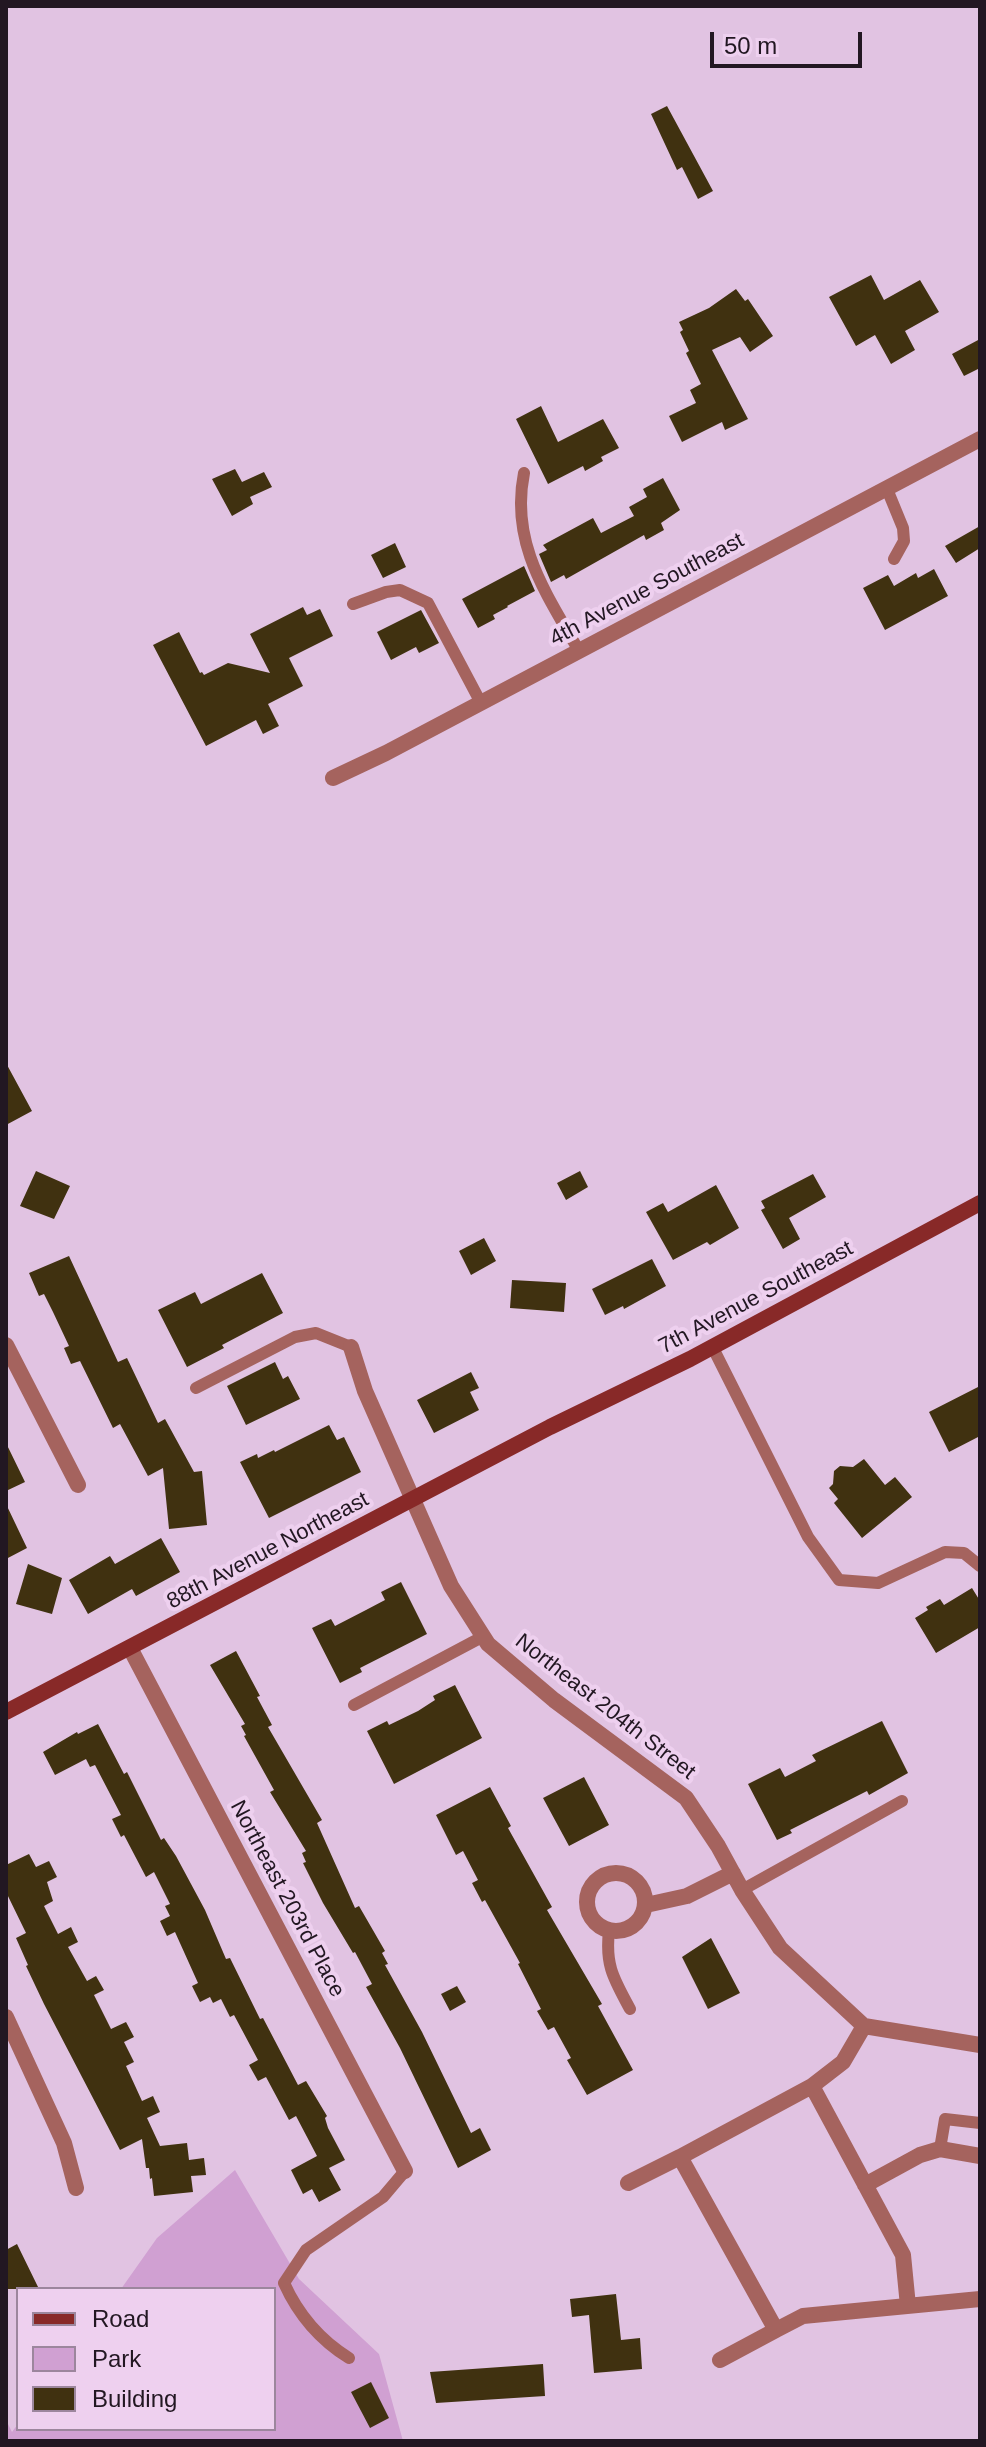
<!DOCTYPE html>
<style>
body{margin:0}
#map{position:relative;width:986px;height:2447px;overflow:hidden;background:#e1c3e2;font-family:Helvetica,sans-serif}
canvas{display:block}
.frame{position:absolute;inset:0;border:8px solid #221722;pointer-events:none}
.legend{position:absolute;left:16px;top:2287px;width:260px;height:144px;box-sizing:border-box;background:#eed0ef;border:2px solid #9c869d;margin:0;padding:10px 14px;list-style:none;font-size:24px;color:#221722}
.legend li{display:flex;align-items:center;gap:16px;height:40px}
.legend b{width:40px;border:2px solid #9c869d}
.scale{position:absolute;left:710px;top:32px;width:152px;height:36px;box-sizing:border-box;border:4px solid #221722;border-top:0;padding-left:10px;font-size:24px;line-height:28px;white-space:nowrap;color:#221722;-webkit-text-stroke:6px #eed0ef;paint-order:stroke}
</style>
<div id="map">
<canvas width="986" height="2447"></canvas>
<div class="frame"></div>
<ul class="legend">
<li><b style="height:10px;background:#882928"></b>Road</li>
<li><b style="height:22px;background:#d0a0d2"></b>Park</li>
<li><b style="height:22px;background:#403110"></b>Building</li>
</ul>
<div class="scale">50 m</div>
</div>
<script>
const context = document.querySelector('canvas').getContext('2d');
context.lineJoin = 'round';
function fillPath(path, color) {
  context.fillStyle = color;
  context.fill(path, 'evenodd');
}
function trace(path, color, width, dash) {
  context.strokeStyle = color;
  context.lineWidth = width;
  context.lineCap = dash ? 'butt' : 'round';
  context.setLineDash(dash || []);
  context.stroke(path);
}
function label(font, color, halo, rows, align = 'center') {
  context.font = font + ' Helvetica,sans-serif';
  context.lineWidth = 8;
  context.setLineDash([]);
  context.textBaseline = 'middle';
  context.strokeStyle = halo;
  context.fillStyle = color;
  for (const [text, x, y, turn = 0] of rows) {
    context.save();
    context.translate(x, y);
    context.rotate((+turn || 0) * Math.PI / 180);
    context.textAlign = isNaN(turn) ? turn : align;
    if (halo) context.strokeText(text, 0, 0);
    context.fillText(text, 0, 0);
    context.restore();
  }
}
fillPath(new Path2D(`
 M 235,2170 L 299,2279 L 379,2354 L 403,2441 L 6,2441 L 6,2420 L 12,2432 L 18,2424 L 18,2429 L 274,2429 L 274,2289 L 121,2289 L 157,2238 Z`), '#d0a0d2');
fillPath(new Path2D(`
 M 667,106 L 713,191 L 698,199 L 682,167 L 677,170 L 651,114 Z
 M 871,275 L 884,300 L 920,280 L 939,312 L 905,331 L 915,350 L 891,364 L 875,335 L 856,346 L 829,297 Z
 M 736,289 L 745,301 L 748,299 L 773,336 L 750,352 L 740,337 L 712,350 L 748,419 L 725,430 L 722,422 L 682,442 L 669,416 L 696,403 L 690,390 L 701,384 L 686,353 L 689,351 L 680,332 L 683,330 L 679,322 L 709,308 Z
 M 980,339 L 980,368 L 964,376 L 952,354 Z
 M 541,406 L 558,442 L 603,419 L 619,448 L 601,457 L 603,461 L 585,471 L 583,466 L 548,484 L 516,419 Z
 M 235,469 L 242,482 L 264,472 L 272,487 L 250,497 L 253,504 L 232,516 L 212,479 Z
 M 663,478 L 680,510 L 661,523 L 664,530 L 646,540 L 644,535 L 566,579 L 564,575 L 551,582 L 539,554 L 547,550 L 543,545 L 593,518 L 601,533 L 634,516 L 629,507 L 647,497 L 643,489 Z
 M 980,526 L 980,548 L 956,563 L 945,546 Z
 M 395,543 L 406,567 L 383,578 L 371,555 Z
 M 524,566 L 535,591 L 507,606 L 508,607 L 493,615 L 495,619 L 478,628 L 462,599 Z
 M 934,569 L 948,596 L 885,630 L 863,588 L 888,575 L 894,586 L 916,573 L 918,578 Z
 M 303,607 L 307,615 L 320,609 L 333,636 L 289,658 L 303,686 L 268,704 L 279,726 L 263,734 L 256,720 L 206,746 L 153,645 L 179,632 L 200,673 L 202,672 L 204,675 L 228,663 L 270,673 L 250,634 Z
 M 421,610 L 439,643 L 419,653 L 416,647 L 391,660 L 377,632 Z
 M 6,1063 L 32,1111 L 6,1125 Z
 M 36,1171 L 70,1186 L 54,1219 L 20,1206 Z
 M 580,1171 L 588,1187 L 566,1200 L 557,1183 Z
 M 813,1174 L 826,1197 L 789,1218 L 800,1239 L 783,1249 L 761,1210 L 765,1208 L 761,1201 Z
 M 716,1185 L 739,1228 L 710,1245 L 707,1242 L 673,1260 L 646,1212 L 663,1203 L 668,1212 Z
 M 484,1238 L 496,1261 L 471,1275 L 459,1251 Z
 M 69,1256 L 118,1362 L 127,1358 L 158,1423 L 165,1419 L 194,1472 L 202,1471 L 207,1525 L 169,1529 L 163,1468 L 148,1476 L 120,1424 L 113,1428 L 80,1361 L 71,1364 L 64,1348 L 69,1346 L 53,1312 L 44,1294 L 39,1296 L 29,1273 Z
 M 652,1259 L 666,1286 L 624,1309 L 623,1306 L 605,1315 L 592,1289 Z
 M 262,1273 L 283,1313 L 222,1345 L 224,1348 L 187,1367 L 158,1310 L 195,1292 L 201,1304 Z
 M 512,1280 L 566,1283 L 564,1312 L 510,1308 Z
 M 275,1362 L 283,1379 L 288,1376 L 300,1399 L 246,1425 L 227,1386 Z
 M 471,1372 L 479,1388 L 470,1392 L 479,1410 L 434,1433 L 417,1400 Z
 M 980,1386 L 980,1436 L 949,1452 L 929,1412 Z
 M 329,1425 L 337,1440 L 344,1437 L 361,1472 L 269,1518 L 240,1462 L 257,1454 L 258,1458 L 274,1450 L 275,1452 Z
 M 6,1443 L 25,1482 L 6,1491 Z
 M 864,1459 L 885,1485 L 895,1477 L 912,1497 L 862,1538 L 834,1503 L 838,1499 L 829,1488 L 833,1484 L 834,1471 L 840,1466 L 853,1467 Z
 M 6,1504 L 27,1548 L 6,1559 Z
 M 161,1538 L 180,1572 L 136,1596 L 132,1589 L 88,1614 L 69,1580 L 110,1556 L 115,1564 Z
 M 28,1564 L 62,1578 L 52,1614 L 16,1604 Z
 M 401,1582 L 427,1634 L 360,1668 L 362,1672 L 340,1683 L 312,1628 L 331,1619 L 335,1626 L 366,1610 L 385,1600 L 381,1592 Z
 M 972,1588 L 980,1601 L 980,1627 L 936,1653 L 915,1618 L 928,1610 L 926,1607 L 940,1599 L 944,1605 Z
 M 236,1651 L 260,1696 L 257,1697 L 272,1725 L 268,1727 L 322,1820 L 317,1823 L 355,1908 L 359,1906 L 385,1951 L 382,1953 L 388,1964 L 385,1965 L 422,2032 L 471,2133 L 480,2128 L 491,2150 L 458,2168 L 400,2048 L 366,1987 L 372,1984 L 355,1952 L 353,1953 L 323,1903 L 303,1863 L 306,1862 L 302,1853 L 306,1851 L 270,1792 L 274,1790 L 244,1736 L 246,1735 L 241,1726 L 245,1724 L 210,1665 Z
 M 455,1685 L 482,1738 L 394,1784 L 367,1731 L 387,1721 L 389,1725 L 418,1711 L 435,1700 L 433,1696 Z
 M 882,1721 L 908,1773 L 869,1795 L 867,1791 L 790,1830 L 792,1833 L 777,1840 L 748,1784 L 780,1768 L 785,1777 L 816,1761 L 812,1755 Z
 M 98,1724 L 124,1774 L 127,1772 L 161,1840 L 164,1838 L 176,1856 L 205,1910 L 226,1959 L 230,1958 L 260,2019 L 263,2018 L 298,2085 L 306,2081 L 327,2116 L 325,2118 L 328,2128 L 345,2160 L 329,2168 L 341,2190 L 319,2202 L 312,2189 L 303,2194 L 291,2170 L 317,2156 L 296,2116 L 289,2120 L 266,2077 L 258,2081 L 249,2065 L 258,2060 L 234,2015 L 230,2017 L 221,1999 L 213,2003 L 210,1997 L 200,2002 L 192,1986 L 198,1983 L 175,1932 L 167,1936 L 160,1921 L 170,1916 L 165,1906 L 170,1904 L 154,1872 L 146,1877 L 124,1835 L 121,1837 L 112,1819 L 121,1815 L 95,1765 L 90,1767 L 86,1759 L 55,1775 L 43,1752 L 77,1732 L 78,1734 Z
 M 584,1777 L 609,1825 L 569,1846 L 543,1798 Z
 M 490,1787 L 511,1826 L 508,1828 L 552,1907 L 547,1910 L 602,2004 L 598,2006 L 633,2070 L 587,2095 L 567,2060 L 571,2058 L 554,2027 L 548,2030 L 537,2011 L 541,2009 L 518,1964 L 520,1963 L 485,1900 L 482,1902 L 472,1883 L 478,1880 L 463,1851 L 456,1855 L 436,1815 Z
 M 29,1854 L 36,1867 L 49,1861 L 57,1877 L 47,1882 L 53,1901 L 44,1906 L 58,1934 L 71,1927 L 78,1942 L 68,1947 L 87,1981 L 96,1976 L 104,1990 L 94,1995 L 111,2029 L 126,2022 L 134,2037 L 124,2042 L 134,2062 L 126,2066 L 142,2101 L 153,2096 L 160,2112 L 147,2118 L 160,2146 L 187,2143 L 189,2160 L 204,2158 L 206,2175 L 191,2176 L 193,2192 L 154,2196 L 152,2178 L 150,2179 L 149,2168 L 146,2168 L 142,2139 L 120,2150 L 44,2004 L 26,1966 L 28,1965 L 16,1938 L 26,1933 L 6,1892 L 6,1865 Z
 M 711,1938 L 740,1993 L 708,2009 L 682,1957 Z
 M 457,1986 L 466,2002 L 450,2011 L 441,1994 Z
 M 17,2244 L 39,2289 L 6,2289 L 6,2250 Z
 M 616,2294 L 621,2340 L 640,2338 L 642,2369 L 594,2373 L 589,2315 L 572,2317 L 570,2299 Z
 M 543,2364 L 545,2396 L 436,2403 L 430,2372 Z
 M 371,2382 L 389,2418 L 370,2428 L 351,2392 Z`), '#403110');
trace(new Path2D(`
 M 524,473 C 510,543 546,593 579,651
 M 887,489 L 903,528 L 904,541 L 894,559
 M 353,604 L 386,592 L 400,590 L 428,603 L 481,703
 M 712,1346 L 808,1537 L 839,1580 L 878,1583 L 945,1552 L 964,1553 L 980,1566
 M 196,1388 L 295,1337 L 316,1333 L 351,1347
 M 354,1705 L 484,1636
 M 742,1890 L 902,1801
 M 609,1931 C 605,1966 614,1979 630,2009
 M 940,2149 L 945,2119 L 980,2123
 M 349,2358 C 320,2340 298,2314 284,2283 L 306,2250 L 383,2197 L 405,2171`), '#a5635e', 12);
trace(new Path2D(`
 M 333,778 L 386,753 L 980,439
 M 6,1345 L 78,1485
 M 351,1347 L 365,1391 L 451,1586 L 488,1644 L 554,1700 L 686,1798 L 718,1846 L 742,1890 L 780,1948 L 864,2026
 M 130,1648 L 405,2171
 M587 1902a29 29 0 1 1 58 0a29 29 0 1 1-58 0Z
 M 646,1905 L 687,1896 L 733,1873
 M 6,2017 L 64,2143 L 76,2188
 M 864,2026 L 843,2062 L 812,2086 L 680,2157 L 776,2330 L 803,2316 L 980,2299
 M 864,2026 L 980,2045
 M 812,2086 L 903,2255 L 908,2306
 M 628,2183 L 680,2157
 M 865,2185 L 920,2155 L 940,2149 L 980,2156
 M 720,2360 L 776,2330`), '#a5635e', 16);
trace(new Path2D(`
 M 6,1712 L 550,1427 L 690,1359 L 980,1203`), '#882928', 16);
label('22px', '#221722', '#eed0ef', [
 ["4th Avenue Southeast",647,590,-28],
 ["7th Avenue Southeast",756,1298,-28],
 ["88th Avenue Northeast",268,1551,-28],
 ["Northeast 204th Street",605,1707,38],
 ["Northeast 203rd Place",287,1899,62]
]);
</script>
